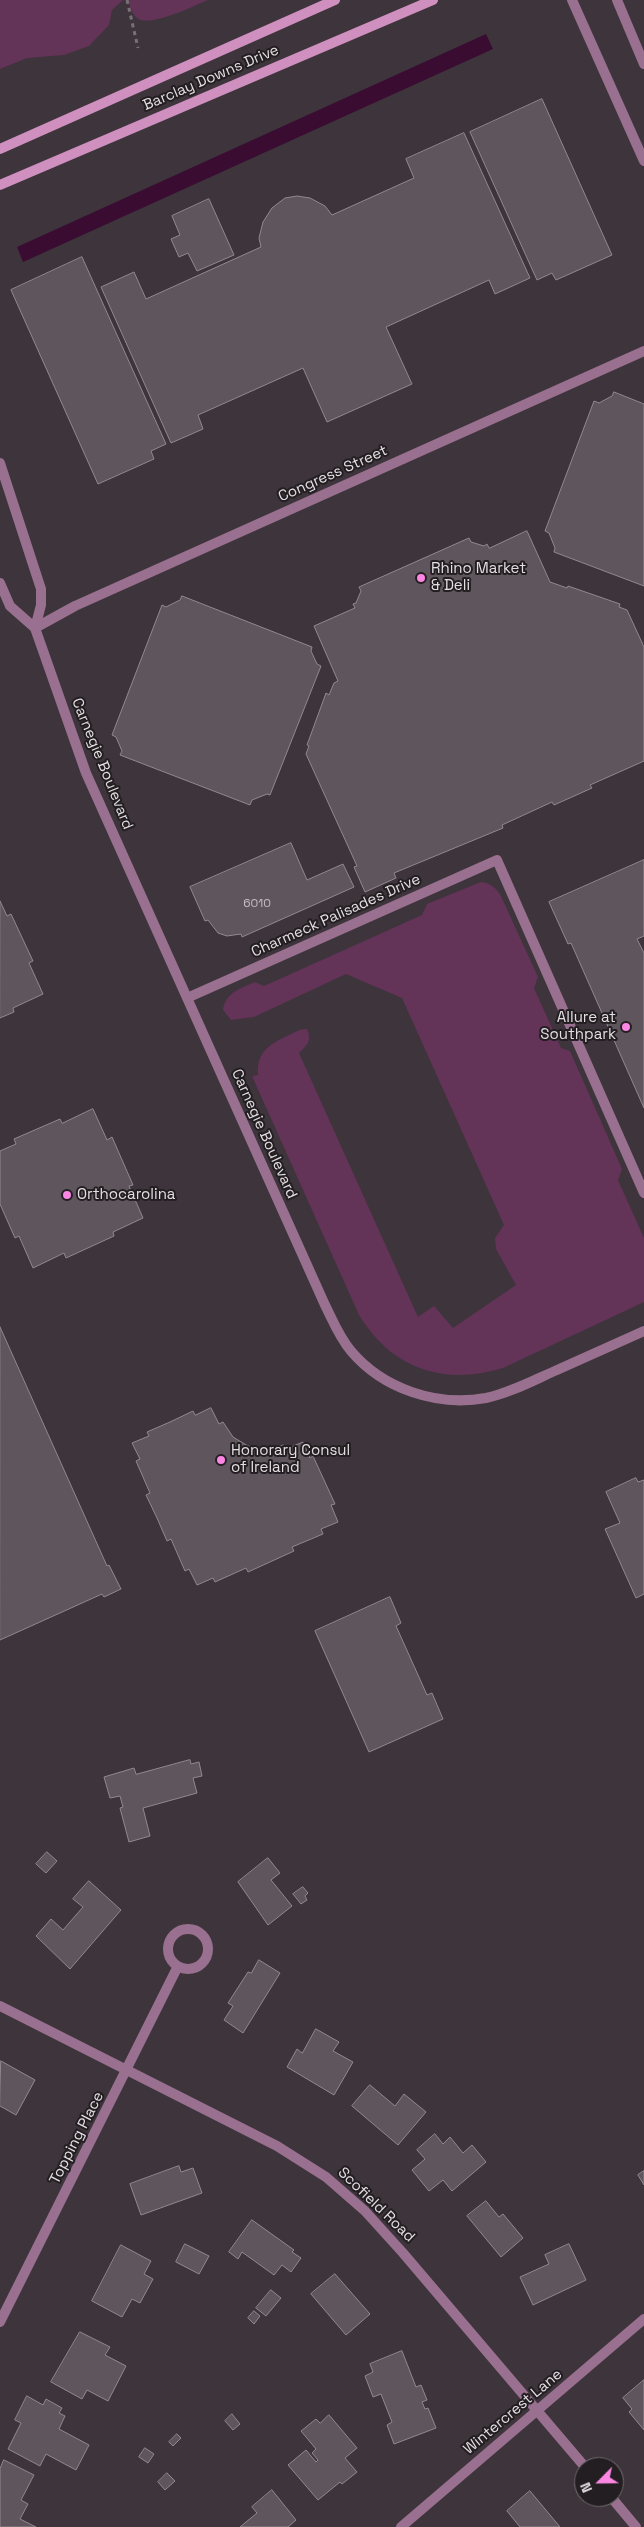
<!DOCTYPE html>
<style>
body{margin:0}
#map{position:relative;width:644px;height:2527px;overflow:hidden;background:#3e343b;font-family:"Space Grotesk",sans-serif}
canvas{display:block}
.north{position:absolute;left:574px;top:2457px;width:50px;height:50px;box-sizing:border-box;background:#221e21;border:1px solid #706b6e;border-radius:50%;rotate:247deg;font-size:14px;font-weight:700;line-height:20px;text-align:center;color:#e4dee2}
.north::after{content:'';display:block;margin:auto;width:18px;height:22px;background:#fc86e3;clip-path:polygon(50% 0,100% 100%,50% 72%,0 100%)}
</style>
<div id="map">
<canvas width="644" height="2527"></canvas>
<div class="north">N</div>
</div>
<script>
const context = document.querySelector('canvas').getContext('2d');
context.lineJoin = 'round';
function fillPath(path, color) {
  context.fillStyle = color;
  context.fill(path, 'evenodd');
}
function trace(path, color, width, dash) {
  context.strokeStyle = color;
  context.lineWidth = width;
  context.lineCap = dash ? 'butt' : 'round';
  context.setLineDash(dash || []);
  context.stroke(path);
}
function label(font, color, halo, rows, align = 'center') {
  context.font = font + ' "Space Grotesk",sans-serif';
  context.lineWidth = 4;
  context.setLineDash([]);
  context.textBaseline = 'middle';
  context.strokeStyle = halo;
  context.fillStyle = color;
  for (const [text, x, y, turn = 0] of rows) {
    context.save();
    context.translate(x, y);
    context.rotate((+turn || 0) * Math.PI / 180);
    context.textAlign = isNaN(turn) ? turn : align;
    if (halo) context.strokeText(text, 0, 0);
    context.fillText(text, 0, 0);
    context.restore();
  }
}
fillPath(new Path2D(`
 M 0,0 L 123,0 L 112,10 L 109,25 L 89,46 L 64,55 L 27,58 L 0,69 Z
 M 128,0 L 208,0 C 193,6 150,28 137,18 C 131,13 130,6 128,0 Z
 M 481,882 C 491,883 496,888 501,896 L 538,977 L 534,988 L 561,1048 L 570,1051 L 622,1169 L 618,1180 L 644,1238 L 644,1302 L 503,1368 C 443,1386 392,1369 359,1315 L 252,1076 L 258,1075 C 256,1052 270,1044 289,1035 C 295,1032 300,1029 307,1029 C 312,1041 308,1044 299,1053 L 418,1317 L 434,1306 L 453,1328 L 516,1285 L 496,1249 L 495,1238 L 504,1225 L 402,998 L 346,974 L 254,1017 L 231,1020 L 223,1010 C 225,993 241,988 255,982 L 264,986 L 422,915 L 427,904 Z`), '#633358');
fillPath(new Path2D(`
 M 486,34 L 493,49 L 23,262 L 17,247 Z`), '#3a0c32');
const building = new Path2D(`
 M 542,99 L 612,255 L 556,280 L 552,273 L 537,280 L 470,132 Z
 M 464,133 L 530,278 L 495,294 L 489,280 L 386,327 L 412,384 L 327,422 L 303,368 L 198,415 L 203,429 L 171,443 L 101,287 L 134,272 L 146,299 L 261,247 L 259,238 L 263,222 L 272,208 L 285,198 L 297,196 L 310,198 L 325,206 L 332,215 L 414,178 L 406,159 Z
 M 209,199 L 234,255 L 197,271 L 188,253 L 179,257 L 171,239 L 180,235 L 172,216 Z
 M 82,257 L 166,444 L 151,451 L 154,459 L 98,484 L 11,290 Z
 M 614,392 L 644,404 L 644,586 L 554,552 L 555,548 L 549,533 L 545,531 L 594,401 L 599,403 L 612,396 Z
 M 527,531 L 550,582 L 567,588 L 568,586 L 620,604 L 619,607 L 627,610 L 644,647 L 644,761 L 590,785 L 592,788 L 554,805 L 552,802 L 502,825 L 503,828 L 394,873 L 396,878 L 365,892 L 354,867 L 357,866 L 306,754 L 309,746 L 307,745 L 326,693 L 329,695 L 334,683 L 338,681 L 314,626 L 355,608 L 353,604 L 356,603 L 361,591 L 359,587 L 469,538 L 471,542 L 484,546 L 487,544 L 489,548 Z
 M 182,596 L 312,647 L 311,651 L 317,664 L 321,666 L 270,795 L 267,794 L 252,800 L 250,805 L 120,755 L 122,751 L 116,737 L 112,735 L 162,605 L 166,607 L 180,600 Z
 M 291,843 L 307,880 L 343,864 L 354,887 L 242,937 L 241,934 L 227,936 L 218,933 L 208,920 L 205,921 L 190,887 Z
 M 644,860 L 644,936 L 637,939 L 644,953 L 644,1108 L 571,943 L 568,944 L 549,902 Z
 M 0,901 L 7,916 L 11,914 L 33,961 L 29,963 L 43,994 L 13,1008 L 14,1012 L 0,1018 Z
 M 93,1109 L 107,1140 L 112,1137 L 133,1185 L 129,1186 L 143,1218 L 113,1232 L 114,1236 L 66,1258 L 64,1253 L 33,1268 L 19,1236 L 15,1238 L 0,1204 L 0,1151 L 16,1144 L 14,1139 L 60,1119 L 62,1123 Z
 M 0,1327 L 107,1566 L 109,1565 L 121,1589 L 104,1597 L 102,1594 L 0,1640 Z
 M 211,1408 L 219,1424 L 223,1422 L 233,1437 L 248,1446 L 266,1449 L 284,1445 L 286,1449 L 303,1442 L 310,1458 L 313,1456 L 335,1504 L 331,1505 L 338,1522 L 321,1529 L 323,1534 L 292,1547 L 294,1551 L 248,1572 L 246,1568 L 215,1582 L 213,1578 L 197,1585 L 189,1569 L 185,1571 L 171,1539 L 167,1541 L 157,1518 L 146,1495 L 150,1493 L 136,1461 L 140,1459 L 132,1443 L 149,1436 L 147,1432 L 170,1422 L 193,1411 L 195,1415 Z
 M 636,1478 L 638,1482 L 644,1480 L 644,1594 L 636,1598 L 605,1529 L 620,1523 L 606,1492 Z
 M 390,1597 L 401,1623 L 396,1626 L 427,1695 L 432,1693 L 443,1719 L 369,1752 L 315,1631 Z
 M 190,1760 L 191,1764 L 199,1762 L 202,1776 L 193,1778 L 197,1793 L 143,1808 L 150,1836 L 129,1842 L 120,1808 L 123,1807 L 120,1796 L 110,1798 L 104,1777 L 134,1768 L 136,1774 Z
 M 47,1852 L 57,1861 L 46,1873 L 36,1864 Z
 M 268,1858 L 280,1873 L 271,1880 L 292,1906 L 268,1925 L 238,1882 Z
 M 89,1881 L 121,1910 L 70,1969 L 36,1936 L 51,1919 L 63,1930 L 83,1907 L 73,1899 Z
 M 303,1887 L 308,1893 L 305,1896 L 307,1900 L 301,1904 L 293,1894 Z
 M 259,1960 L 280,1973 L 243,2033 L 224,2020 L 233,2006 L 228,2003 L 248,1972 L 251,1973 Z
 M 316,2029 L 339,2042 L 333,2051 L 353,2062 L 334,2095 L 287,2067 L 297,2049 L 302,2053 Z
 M 1,2061 L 35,2080 L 16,2115 L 0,2106 Z
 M 370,2085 L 395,2106 L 404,2094 L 426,2112 L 398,2145 L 352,2106 Z
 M 435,2134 L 443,2144 L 450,2137 L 463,2153 L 472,2145 L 486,2162 L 452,2191 L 443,2180 L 429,2191 L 412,2170 L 425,2159 L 417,2150 Z
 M 179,2166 L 181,2172 L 193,2168 L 202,2193 L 141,2215 L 130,2184 Z
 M 644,2171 L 644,2185 L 638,2175 Z
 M 486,2201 L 499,2217 L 503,2214 L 523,2238 L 501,2257 L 467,2216 Z
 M 252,2220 L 294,2250 L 292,2252 L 301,2258 L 291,2272 L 282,2265 L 274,2275 L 242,2252 L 238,2259 L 229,2252 Z
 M 185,2244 L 209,2256 L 199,2274 L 176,2262 Z
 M 569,2244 L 586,2280 L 533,2305 L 520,2277 L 549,2264 L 545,2255 Z
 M 121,2245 L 151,2261 L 144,2274 L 153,2279 L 140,2303 L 132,2299 L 122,2317 L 92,2301 Z
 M 335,2274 L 370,2314 L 346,2335 L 311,2294 Z
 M 271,2290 L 281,2298 L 266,2316 L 256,2308 Z
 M 254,2311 L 260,2316 L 254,2324 L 248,2318 Z
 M 80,2332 L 110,2347 L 105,2355 L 126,2366 L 108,2401 L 87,2390 L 82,2399 L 51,2382 Z
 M 402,2351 L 416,2387 L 421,2385 L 427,2400 L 422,2402 L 425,2409 L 428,2408 L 436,2428 L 394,2444 L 387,2425 L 392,2422 L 381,2394 L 373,2397 L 365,2376 L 373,2372 L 370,2364 Z
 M 644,2380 L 644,2430 L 629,2412 L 632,2409 L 623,2398 Z
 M 27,2396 L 43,2405 L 46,2399 L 62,2408 L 59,2413 L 65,2416 L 59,2429 L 89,2445 L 76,2470 L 46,2454 L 40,2466 L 8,2449 L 21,2423 L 15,2420 Z
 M 232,2414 L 240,2424 L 233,2430 L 225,2421 Z
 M 329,2415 L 357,2448 L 345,2458 L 357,2472 L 342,2484 L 340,2482 L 318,2500 L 288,2465 L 306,2450 L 316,2462 L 318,2460 L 312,2453 L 316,2449 L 301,2431 L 316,2419 L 320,2423 Z
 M 177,2434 L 181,2438 L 173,2446 L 169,2442 Z
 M 145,2448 L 154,2454 L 148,2463 L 139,2457 Z
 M 4,2460 L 34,2475 L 21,2500 L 28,2504 L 20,2519 L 36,2527 L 0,2527 L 0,2469 Z
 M 167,2473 L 175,2481 L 165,2490 L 158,2482 Z
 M 272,2490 L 296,2520 L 288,2527 L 240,2527 L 257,2513 L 252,2507 Z
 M 530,2491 L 560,2527 L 520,2527 L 507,2511 Z`);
fillPath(building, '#5f555c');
trace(building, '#938890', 1);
trace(new Path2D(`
 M 127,0 L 138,48`), '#797176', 3, [4, 4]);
trace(new Path2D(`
 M 572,0 L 644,161
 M 617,0 L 644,64
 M 0,463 L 41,589 L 41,605 L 35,628 L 86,773 L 325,1305 C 333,1321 339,1337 351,1351 C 383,1389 437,1407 486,1398 C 510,1393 534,1380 557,1370 C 586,1357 615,1344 644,1331
 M 0,583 L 10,606 L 35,628
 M 35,628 L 75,606 L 644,351
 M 187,998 L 497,860 L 644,1193
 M168 1949a20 20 0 1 1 40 0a20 20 0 1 1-40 0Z
 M 0,2006 L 277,2146 L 326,2177 L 365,2211 L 403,2253 L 585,2467
 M 0,2322 L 178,1966
 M 611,2497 L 636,2527
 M 401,2527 L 644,2319`), '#99708f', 10);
trace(new Path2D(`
 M 0,149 L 335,0
 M 0,185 L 433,0`), '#cf8fbf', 10);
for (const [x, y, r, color] of [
 [421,578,5,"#fc86e3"],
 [626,1027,5,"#fc86e3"],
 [67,1195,5,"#fc86e3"],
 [221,1460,5,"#fc86e3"]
]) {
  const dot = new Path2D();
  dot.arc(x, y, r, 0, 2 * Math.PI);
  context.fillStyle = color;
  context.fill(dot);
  trace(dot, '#221e21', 2);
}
label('12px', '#c3bcc0', null, [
 ["6010",257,904]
]);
label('15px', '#e4dee2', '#221e21', [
 ["Barclay Downs Drive",211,78,-23],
 ["Congress Street",333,474,-24],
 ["Carnegie Boulevard",102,764,68],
 ["Charmeck Palisades Drive",336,916,-24],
 ["Carnegie Boulevard",264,1134,66],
 ["Topping Place",77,2138,-63],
 ["Scofield Road",376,2205,44],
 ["Wintercrest Lane",513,2412,-40]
]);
label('15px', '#e4dee2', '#221e21', [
 ["Rhino Market",431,569],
 ["& Deli",431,586],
 ["Allure at",616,1018,"right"],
 ["Southpark",616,1035,"right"],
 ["Orthocarolina",77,1195],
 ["Honorary Consul",231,1451],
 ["of Ireland",231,1468]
], 'left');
</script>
